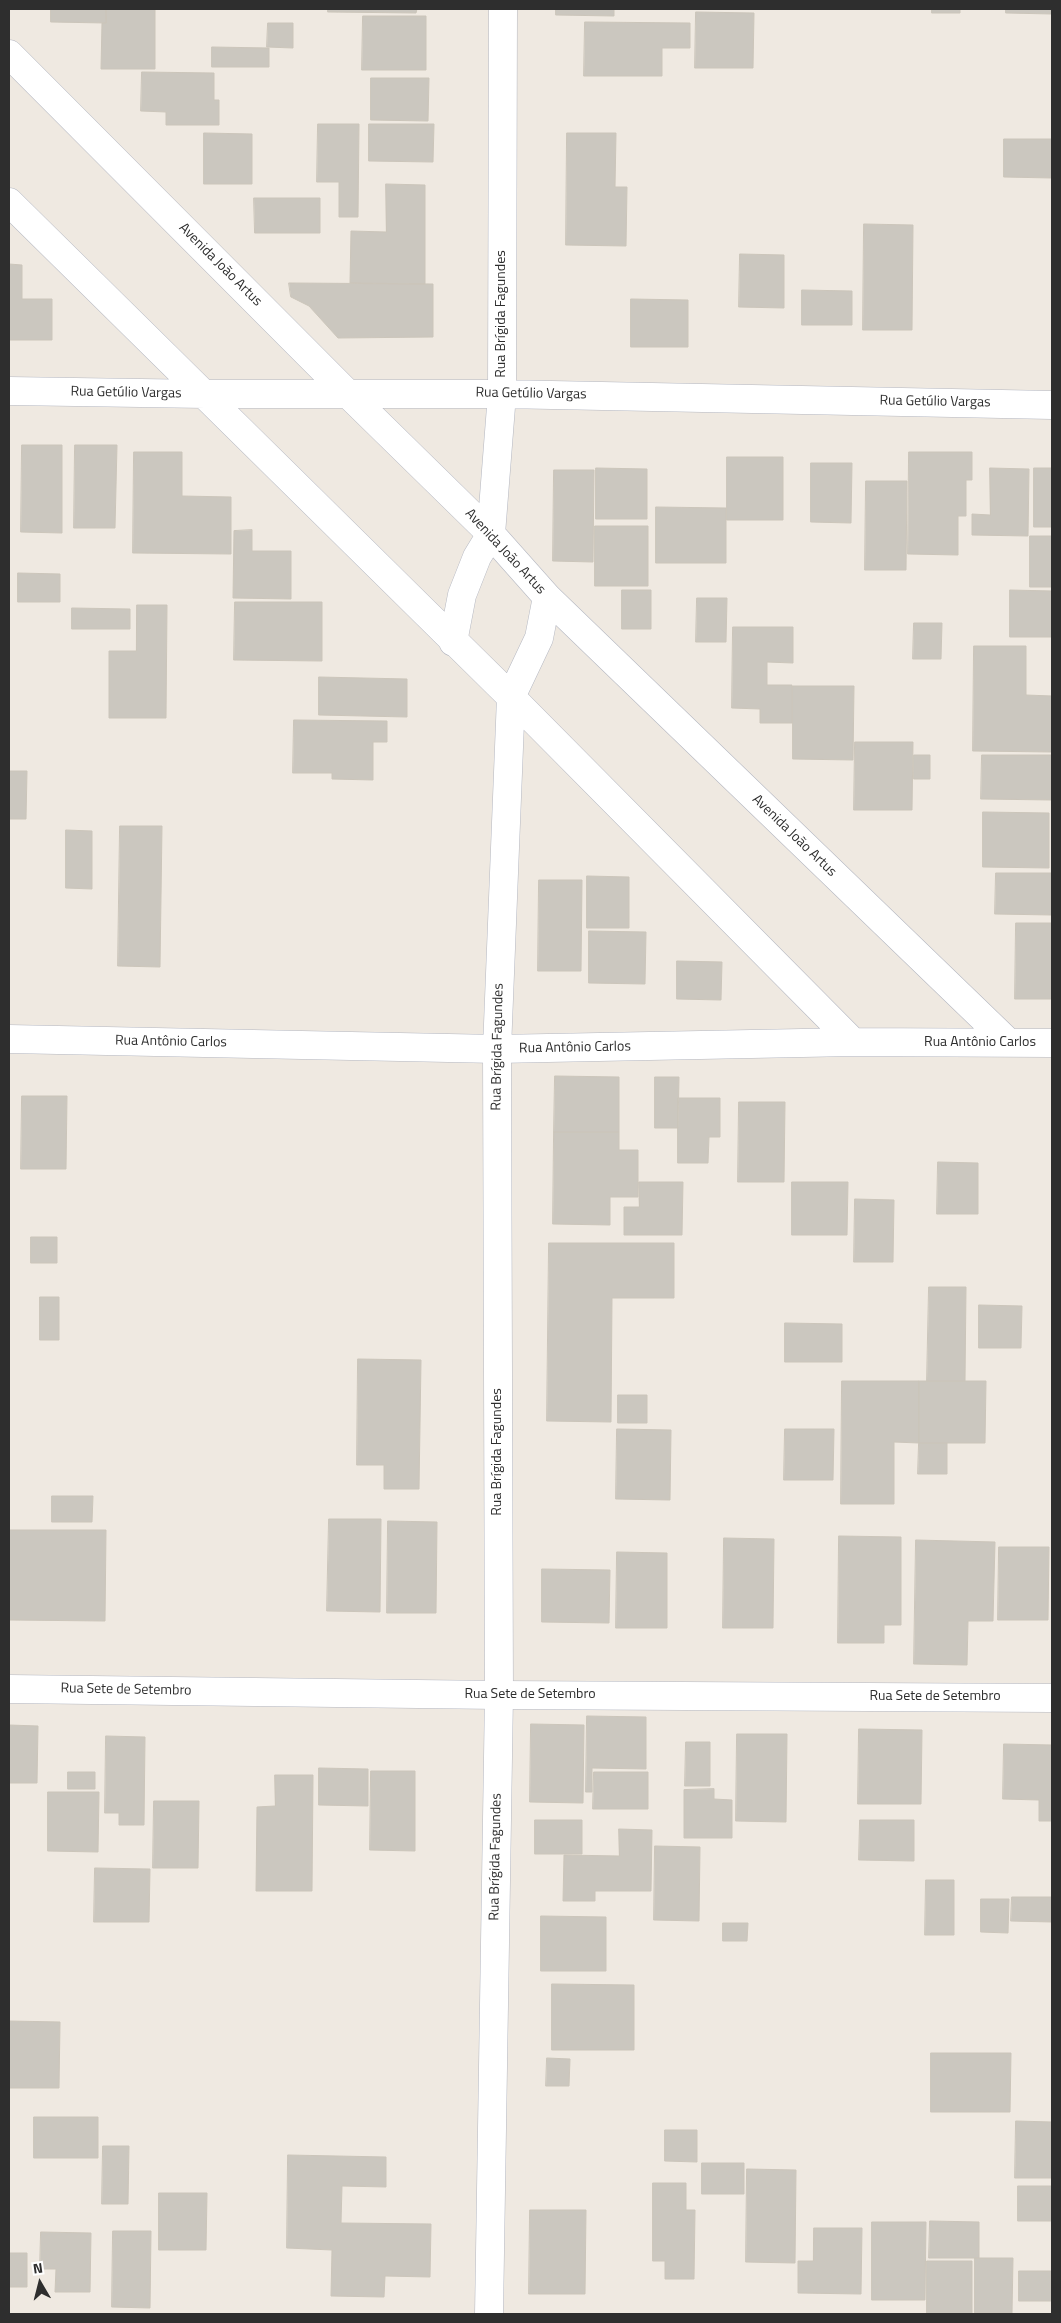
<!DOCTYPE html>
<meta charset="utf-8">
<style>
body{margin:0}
#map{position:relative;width:1061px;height:2323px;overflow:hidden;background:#efe9e1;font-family:"Titillium Web",sans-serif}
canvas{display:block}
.frame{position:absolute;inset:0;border:10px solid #2e2e2e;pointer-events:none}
.north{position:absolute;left:15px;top:2258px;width:50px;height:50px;-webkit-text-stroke:4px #fff;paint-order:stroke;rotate:352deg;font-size:14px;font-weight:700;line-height:20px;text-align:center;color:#2e2e2e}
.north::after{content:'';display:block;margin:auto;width:18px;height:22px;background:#2e2e2e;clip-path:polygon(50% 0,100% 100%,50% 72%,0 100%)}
</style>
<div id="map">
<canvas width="1061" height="2323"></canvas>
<div class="frame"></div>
<div class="north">N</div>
</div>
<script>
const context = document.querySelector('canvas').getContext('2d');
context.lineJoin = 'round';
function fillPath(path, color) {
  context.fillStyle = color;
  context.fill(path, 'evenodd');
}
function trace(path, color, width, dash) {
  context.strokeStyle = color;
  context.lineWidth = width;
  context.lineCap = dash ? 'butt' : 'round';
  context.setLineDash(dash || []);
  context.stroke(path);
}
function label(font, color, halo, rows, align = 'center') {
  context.font = font + ' "Titillium Web",sans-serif';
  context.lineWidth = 5;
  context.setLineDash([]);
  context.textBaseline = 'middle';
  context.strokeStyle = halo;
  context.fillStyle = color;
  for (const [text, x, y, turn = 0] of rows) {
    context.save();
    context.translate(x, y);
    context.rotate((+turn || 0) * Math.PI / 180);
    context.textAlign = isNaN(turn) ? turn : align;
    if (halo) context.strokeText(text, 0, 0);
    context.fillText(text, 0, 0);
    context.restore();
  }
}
const building = new Path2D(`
 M 51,9 L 106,9 L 106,23 L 51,22 Z
 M 106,9 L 155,9 L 155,69 L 101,69 L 102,23 L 106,23 Z
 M 328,9 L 417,9 L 416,13 L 328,12 Z
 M 556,9 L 614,9 L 614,16 L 556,15 Z
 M 932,9 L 960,9 L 960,13 L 932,13 Z
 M 1006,9 L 1052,9 L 1052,14 L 1006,13 Z
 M 696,12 L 754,13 L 753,68 L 695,68 Z
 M 363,16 L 426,16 L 426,70 L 362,70 Z
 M 585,22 L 690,23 L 690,48 L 662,48 L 662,76 L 584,76 Z
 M 268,23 L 293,23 L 293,48 L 267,47 Z
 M 212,47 L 269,48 L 269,67 L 212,67 Z
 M 142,72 L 214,73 L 214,100 L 219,100 L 219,125 L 166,125 L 166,112 L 141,111 Z
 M 371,78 L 429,78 L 428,121 L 371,120 Z
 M 318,124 L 359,124 L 358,217 L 339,217 L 339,182 L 317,182 Z
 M 369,124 L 434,124 L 433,162 L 369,161 Z
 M 204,133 L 252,134 L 252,184 L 204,184 Z
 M 567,133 L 616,133 L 615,187 L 627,187 L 626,246 L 566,245 Z
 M 1004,139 L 1052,139 L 1052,178 L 1004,177 Z
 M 386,184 L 425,185 L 425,284 L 350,283 L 351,231 L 386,232 Z
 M 254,198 L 320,198 L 320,233 L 255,233 Z
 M 864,224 L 913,225 L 912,330 L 863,330 Z
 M 740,254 L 784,255 L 784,308 L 739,307 Z
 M 9,264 L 22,265 L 22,299 L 52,299 L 52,340 L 9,340 Z
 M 289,283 L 433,284 L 433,337 L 338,338 L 309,306 L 291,297 Z
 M 802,290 L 852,291 L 852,325 L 802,325 Z
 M 631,299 L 688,300 L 688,347 L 631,347 Z
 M 22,445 L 62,445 L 62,533 L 21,532 Z
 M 75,445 L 117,445 L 115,528 L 74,528 Z
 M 134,452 L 182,452 L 182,496 L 231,497 L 231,554 L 133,553 Z
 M 909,452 L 972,452 L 972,480 L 966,480 L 966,516 L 958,516 L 958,555 L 908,554 Z
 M 727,457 L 783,457 L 783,520 L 727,520 Z
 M 811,463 L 852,463 L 851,523 L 811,522 Z
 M 596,468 L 647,469 L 647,519 L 596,519 Z
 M 990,468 L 1029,469 L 1028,536 L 972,535 L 972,514 L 990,515 Z
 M 1034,468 L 1052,468 L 1052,527 L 1034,527 Z
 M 554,470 L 594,470 L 593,562 L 553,561 Z
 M 866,481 L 907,481 L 906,570 L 865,570 Z
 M 656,507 L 726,508 L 726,563 L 656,563 Z
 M 595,526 L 648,526 L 648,586 L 595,586 Z
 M 252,530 L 252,551 L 291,551 L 291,599 L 233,598 L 234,531 Z
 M 1030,536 L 1052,536 L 1052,587 L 1030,587 Z
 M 18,573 L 60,574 L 60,602 L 18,602 Z
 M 622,590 L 651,590 L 651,629 L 622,629 Z
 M 1010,590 L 1052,591 L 1052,637 L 1010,637 Z
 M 697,598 L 727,598 L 726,642 L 696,642 Z
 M 235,602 L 322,602 L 322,661 L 234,660 Z
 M 137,605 L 167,605 L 166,718 L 109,718 L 109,651 L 136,651 Z
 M 72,608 L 130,609 L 130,629 L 72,629 Z
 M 914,623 L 942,623 L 941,659 L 913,659 Z
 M 733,627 L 793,627 L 793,663 L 767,662 L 767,685 L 792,685 L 792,723 L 760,723 L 760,709 L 732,708 Z
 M 974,646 L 1026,646 L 1026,695 L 1052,696 L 1052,752 L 973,751 Z
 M 319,677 L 407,679 L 407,717 L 319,715 Z
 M 793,686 L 854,686 L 853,760 L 793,759 Z
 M 294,720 L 387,721 L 387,742 L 373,742 L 373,780 L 332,779 L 332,773 L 293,773 Z
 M 855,742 L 913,742 L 912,810 L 854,810 Z
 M 914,755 L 930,755 L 930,779 L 914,779 Z
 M 982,755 L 1052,755 L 1052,800 L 981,799 Z
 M 9,771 L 27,771 L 26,819 L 9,819 Z
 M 983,812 L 1049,813 L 1049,868 L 983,867 Z
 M 120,826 L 162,826 L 160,967 L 118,966 Z
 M 66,830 L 92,831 L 92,889 L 66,888 Z
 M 996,873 L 1052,873 L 1052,915 L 995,914 Z
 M 587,876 L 629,877 L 629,928 L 587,928 Z
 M 539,880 L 582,880 L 581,971 L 538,971 Z
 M 1016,923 L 1052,923 L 1052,999 L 1015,999 Z
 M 589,931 L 646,932 L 645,984 L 589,983 Z
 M 677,961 L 722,962 L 721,1000 L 677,999 Z
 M 555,1076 L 619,1077 L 619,1132 L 554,1132 Z
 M 655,1077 L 679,1077 L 678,1128 L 655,1128 Z
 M 22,1096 L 67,1096 L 66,1169 L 21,1169 Z
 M 678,1098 L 720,1098 L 720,1137 L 709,1137 L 708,1163 L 678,1163 Z
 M 739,1102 L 785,1102 L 784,1182 L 738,1182 Z
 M 554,1132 L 619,1132 L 619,1150 L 638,1150 L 638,1197 L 610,1197 L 610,1225 L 553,1224 Z
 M 938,1162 L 978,1163 L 978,1214 L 937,1214 Z
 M 639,1182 L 683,1182 L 682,1235 L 624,1235 L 624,1207 L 639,1207 Z
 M 792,1182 L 848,1182 L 847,1235 L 792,1235 Z
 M 855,1199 L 894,1200 L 893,1262 L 854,1262 Z
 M 31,1237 L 57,1237 L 57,1263 L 31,1263 Z
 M 549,1243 L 674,1243 L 674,1298 L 612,1298 L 611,1422 L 547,1421 Z
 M 929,1287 L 966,1287 L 965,1381 L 927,1381 Z
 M 40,1297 L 59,1297 L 59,1340 L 40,1340 Z
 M 979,1305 L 1022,1306 L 1021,1348 L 979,1348 Z
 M 785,1323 L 842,1324 L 842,1362 L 785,1362 Z
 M 358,1359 L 421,1360 L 419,1489 L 384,1489 L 384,1465 L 357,1465 Z
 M 842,1381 L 919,1381 L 919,1443 L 894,1442 L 894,1504 L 841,1504 Z
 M 919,1381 L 986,1381 L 985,1443 L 919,1443 Z
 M 618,1395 L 647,1395 L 647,1423 L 618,1423 Z
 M 617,1429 L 671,1430 L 670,1500 L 616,1499 Z
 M 785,1429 L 834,1429 L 833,1480 L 784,1480 Z
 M 919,1443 L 947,1443 L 947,1474 L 918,1474 Z
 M 52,1496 L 93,1496 L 92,1522 L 52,1522 Z
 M 329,1519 L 381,1519 L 380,1612 L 327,1611 Z
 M 388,1521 L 437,1522 L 436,1613 L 387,1613 Z
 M 9,1530 L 106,1530 L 105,1621 L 9,1620 Z
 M 839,1536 L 901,1537 L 901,1625 L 884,1625 L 884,1643 L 838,1643 Z
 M 724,1538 L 774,1539 L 773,1628 L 723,1628 Z
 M 916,1540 L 995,1542 L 993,1621 L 968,1621 L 967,1665 L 914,1664 Z
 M 999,1547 L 1049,1547 L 1048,1620 L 998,1620 Z
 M 617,1552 L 667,1553 L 667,1628 L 616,1628 Z
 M 542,1569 L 610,1570 L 609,1623 L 542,1622 Z
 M 587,1716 L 646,1717 L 646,1769 L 592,1768 L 592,1792 L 586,1792 Z
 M 531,1724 L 584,1725 L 583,1803 L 530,1802 Z
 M 9,1725 L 38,1726 L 37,1783 L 9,1783 Z
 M 859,1729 L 922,1730 L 921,1804 L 858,1804 Z
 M 737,1734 L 787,1734 L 786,1822 L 736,1821 Z
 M 106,1736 L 145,1737 L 144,1825 L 119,1825 L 119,1813 L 105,1813 Z
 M 686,1742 L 710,1742 L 710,1786 L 685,1786 Z
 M 1004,1744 L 1052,1745 L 1052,1821 L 1039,1821 L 1039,1800 L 1003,1799 Z
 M 319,1768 L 368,1769 L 368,1806 L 319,1805 Z
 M 371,1771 L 415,1771 L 415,1851 L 370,1850 Z
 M 68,1772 L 95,1772 L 95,1789 L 68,1789 Z
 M 594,1772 L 648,1772 L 648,1809 L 593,1809 Z
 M 275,1775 L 313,1775 L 312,1891 L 256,1891 L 257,1807 L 275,1806 Z
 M 714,1789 L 714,1799 L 732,1800 L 732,1838 L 684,1838 L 684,1790 Z
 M 48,1792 L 99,1792 L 98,1852 L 48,1851 Z
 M 154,1801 L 199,1801 L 198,1868 L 153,1868 Z
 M 535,1820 L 582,1820 L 582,1854 L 535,1854 Z
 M 860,1820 L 914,1820 L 914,1861 L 859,1860 Z
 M 619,1829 L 652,1830 L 651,1891 L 595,1891 L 595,1901 L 563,1901 L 564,1855 L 619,1856 Z
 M 655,1846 L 700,1847 L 699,1921 L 654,1920 Z
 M 95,1868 L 150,1869 L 149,1922 L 94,1922 Z
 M 926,1880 L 954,1880 L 954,1935 L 925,1935 Z
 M 1012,1897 L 1052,1897 L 1052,1922 L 1011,1921 Z
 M 981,1899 L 1009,1899 L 1008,1933 L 981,1932 Z
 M 541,1916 L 606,1917 L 606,1971 L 541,1971 Z
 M 723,1923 L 748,1923 L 747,1941 L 723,1941 Z
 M 552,1984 L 634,1985 L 634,2050 L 552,2050 Z
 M 9,2021 L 60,2022 L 59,2088 L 9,2088 Z
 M 931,2053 L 1011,2053 L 1010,2112 L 931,2112 Z
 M 547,2058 L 570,2059 L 569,2086 L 546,2086 Z
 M 34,2117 L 98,2117 L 98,2158 L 34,2158 Z
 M 1016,2121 L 1052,2122 L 1052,2178 L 1015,2178 Z
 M 665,2130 L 697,2130 L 697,2162 L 665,2161 Z
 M 103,2146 L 129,2146 L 128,2204 L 102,2204 Z
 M 288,2155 L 386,2157 L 386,2187 L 342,2186 L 341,2223 L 431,2224 L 430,2277 L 385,2276 L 384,2297 L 331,2296 L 332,2250 L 287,2248 Z
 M 702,2163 L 744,2163 L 744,2194 L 702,2194 Z
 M 747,2169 L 796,2170 L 795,2263 L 746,2262 Z
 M 653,2183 L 686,2183 L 686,2210 L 695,2210 L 694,2279 L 665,2279 L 665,2261 L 653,2261 Z
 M 1018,2186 L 1052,2186 L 1052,2221 L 1018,2221 Z
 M 159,2193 L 207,2193 L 206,2250 L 159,2250 Z
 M 530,2210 L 586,2210 L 585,2294 L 529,2294 Z
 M 930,2221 L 979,2222 L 979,2258 L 929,2258 Z
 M 872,2222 L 926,2222 L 925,2300 L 872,2300 Z
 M 814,2228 L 862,2228 L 861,2294 L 798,2293 L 798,2261 L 813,2261 Z
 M 113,2231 L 151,2231 L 150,2308 L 112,2307 Z
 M 41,2232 L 91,2233 L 90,2292 L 55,2292 L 56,2269 L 40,2269 Z
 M 9,2253 L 27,2253 L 27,2287 L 9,2287 Z
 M 975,2258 L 1013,2258 L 1012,2313 L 975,2313 Z
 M 927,2261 L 972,2261 L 972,2314 L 927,2314 Z
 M 1019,2271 L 1052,2271 L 1052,2301 L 1019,2301 Z`);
fillPath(building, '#cbc7bf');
trace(building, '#cbc5ba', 1);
const minor = new Path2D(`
 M 9,54 L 346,392 L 491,534 L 547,597 L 1009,1043
 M 9,202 L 511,697 L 853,1042
 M 9,391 L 206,394 L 502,394 L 1052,405
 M 453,642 L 462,595 L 477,557 L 491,534 L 502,394 L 503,9
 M 9,1039 L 497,1049 L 853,1042 L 1052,1043
 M 489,2314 L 499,1695 L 497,1049 L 511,697 L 539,638 L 547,597`);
const secondary = new Path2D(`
 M 9,1689 L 499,1695 L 1052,1698`);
trace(minor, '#b4b7c1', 29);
trace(secondary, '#b4b7c1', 29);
trace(minor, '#fff', 28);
trace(secondary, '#fff', 28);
label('14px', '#2e2e2e', '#fff', [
 ["Avenida João Artus",220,265,45],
 ["Rua Brígida Fagundes",502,314,-90],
 ["Rua Getúlio Vargas",126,393,1],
 ["Rua Getúlio Vargas",531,394,1],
 ["Rua Getúlio Vargas",935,402,1],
 ["Avenida João Artus",505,552,47],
 ["Avenida João Artus",794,836,44],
 ["Rua Antônio Carlos",171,1042,1],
 ["Rua Antônio Carlos",980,1043],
 ["Rua Brígida Fagundes",498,1047,-89],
 ["Rua Antônio Carlos",575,1048,-1],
 ["Rua Brígida Fagundes",498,1452,-90],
 ["Rua Sete de Setembro",126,1690,1],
 ["Rua Sete de Setembro",530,1695],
 ["Rua Sete de Setembro",935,1697],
 ["Rua Brígida Fagundes",496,1857,-89]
]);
</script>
